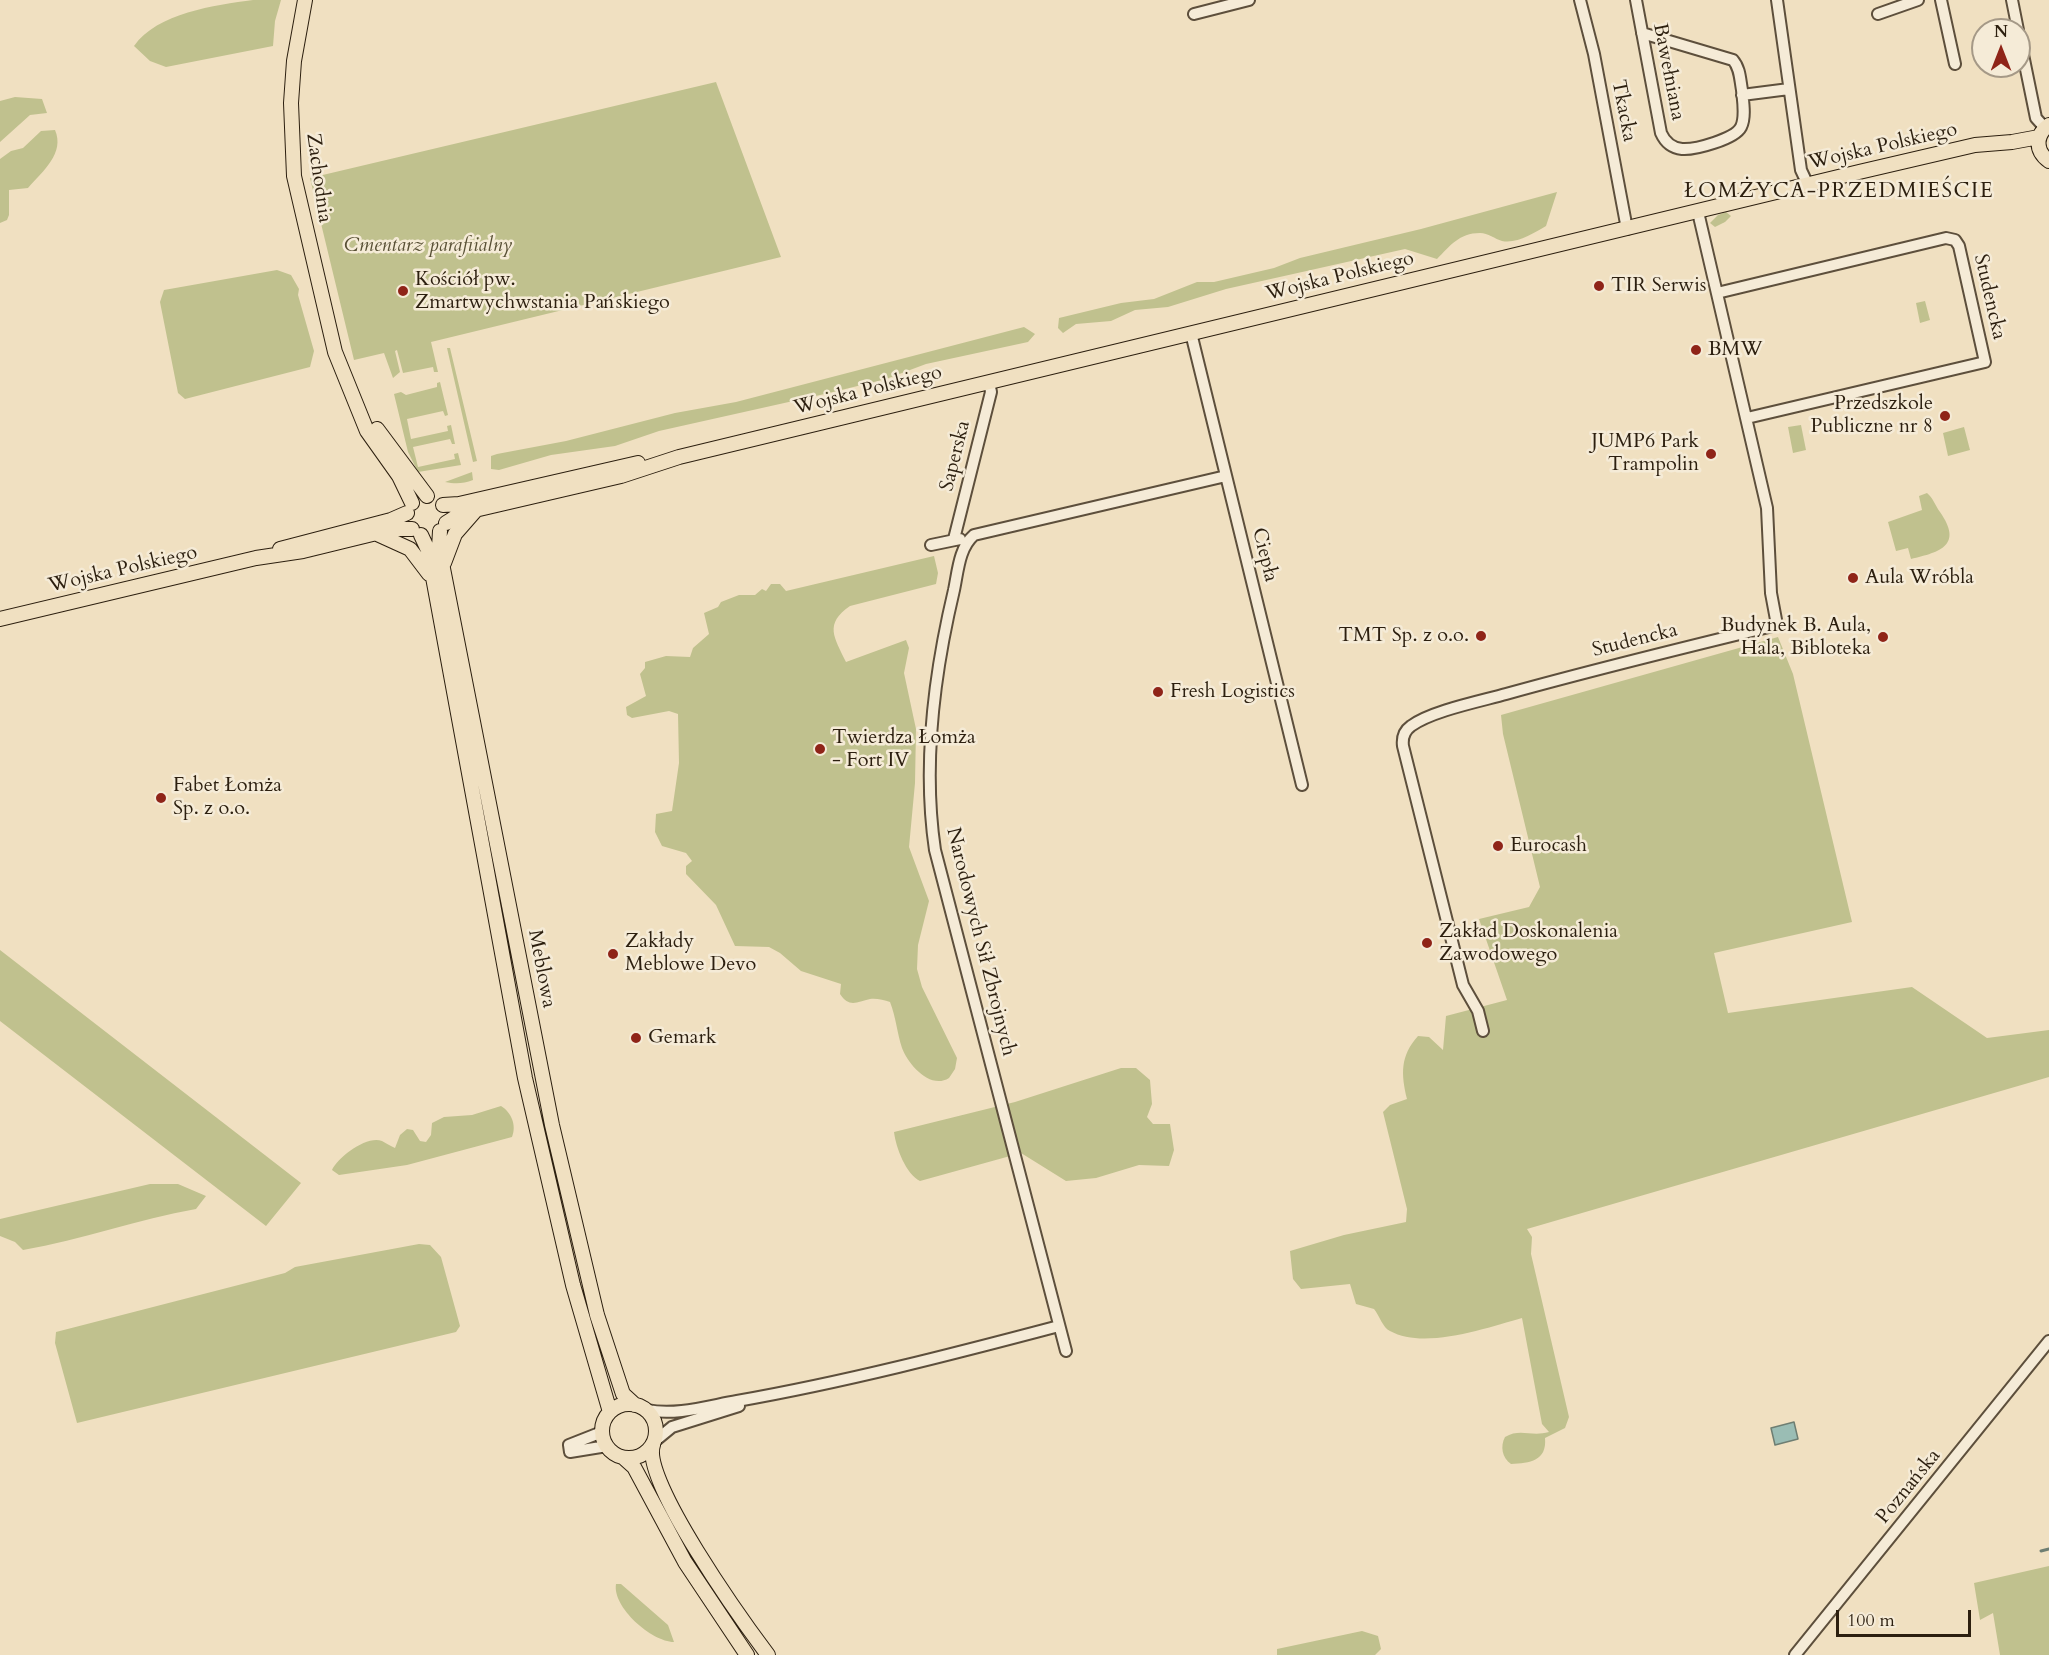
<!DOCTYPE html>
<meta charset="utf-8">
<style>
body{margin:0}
#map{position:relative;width:2049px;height:1655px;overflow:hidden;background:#f0e0c1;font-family:Cardo,serif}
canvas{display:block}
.north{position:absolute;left:1971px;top:18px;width:60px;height:60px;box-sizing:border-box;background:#f5ebd7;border:2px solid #a59987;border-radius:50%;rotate:0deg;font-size:16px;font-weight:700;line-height:24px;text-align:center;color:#2c1f0f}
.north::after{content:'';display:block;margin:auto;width:21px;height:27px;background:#8f2418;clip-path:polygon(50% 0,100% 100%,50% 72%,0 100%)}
.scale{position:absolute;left:1836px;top:1610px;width:135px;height:27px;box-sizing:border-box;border:3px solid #2c1f0f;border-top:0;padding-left:8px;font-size:18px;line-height:21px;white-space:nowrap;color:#2c1f0f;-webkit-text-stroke:4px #f5ebd7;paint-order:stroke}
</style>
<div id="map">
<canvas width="2049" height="1655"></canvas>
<div class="north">N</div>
<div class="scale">100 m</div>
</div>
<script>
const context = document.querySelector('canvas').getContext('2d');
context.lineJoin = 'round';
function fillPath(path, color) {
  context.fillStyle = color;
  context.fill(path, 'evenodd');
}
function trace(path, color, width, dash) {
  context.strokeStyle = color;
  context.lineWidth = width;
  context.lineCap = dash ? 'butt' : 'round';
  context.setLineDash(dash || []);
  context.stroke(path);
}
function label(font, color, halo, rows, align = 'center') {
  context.font = font + ' Cardo,serif';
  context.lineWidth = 5;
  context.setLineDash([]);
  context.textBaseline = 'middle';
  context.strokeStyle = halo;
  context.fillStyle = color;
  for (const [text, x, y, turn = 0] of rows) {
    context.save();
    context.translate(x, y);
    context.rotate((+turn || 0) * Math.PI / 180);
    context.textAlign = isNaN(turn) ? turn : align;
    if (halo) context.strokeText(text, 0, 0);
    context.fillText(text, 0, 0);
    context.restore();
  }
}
fillPath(new Path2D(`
 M 253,0 L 281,0 L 275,21 L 273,46 L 166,67 L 150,61 L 134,46 C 157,13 215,5 253,0 Z
 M 716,82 L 781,257 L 431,342 L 438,372 L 434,372 L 433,367 L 403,373 L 397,350 L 395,351 L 400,372 L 393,378 L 384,353 L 354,360 L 310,178 Z
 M 15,97 L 42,99 L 47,113 L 30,115 L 0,142 L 0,101 Z
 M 55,130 C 65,153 43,171 28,188 L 9,190 L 9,215 L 7,220 L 0,223 L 0,159 L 11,151 L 23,148 L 41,131 Z
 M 1557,192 L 1546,226 C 1534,233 1517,244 1502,241 C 1495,239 1488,233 1480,233 C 1459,233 1450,246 1437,259 L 1405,249 L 1226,289 L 1168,307 L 1135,310 L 1111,321 L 1076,324 L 1063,333 L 1058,328 L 1059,318 L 1121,303 L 1154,299 L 1197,282 L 1214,282 L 1274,268 L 1300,258 L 1421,229 Z
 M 1726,212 L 1731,216 L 1725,222 L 1715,227 L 1710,223 L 1718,215 Z
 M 277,270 L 291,275 L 299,289 L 298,295 L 314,351 L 310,367 L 185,399 L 178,393 L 160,302 L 164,290 Z
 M 1925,301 L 1930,320 L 1920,323 L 1916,303 Z
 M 1024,327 L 1035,334 L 1028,342 L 926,364 L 886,379 L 829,393 L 659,431 L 615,446 L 551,455 L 499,470 L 491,469 L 491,456 L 497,454 L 566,441 L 675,413 L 736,402 Z
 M 447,348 L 450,348 L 477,461 L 473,462 Z
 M 440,382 L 448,415 L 445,416 L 443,411 L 407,419 L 411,439 L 448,431 L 447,426 L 451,425 L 455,444 L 452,444 L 450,439 L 413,447 L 418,467 L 455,459 L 454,454 L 458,453 L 461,465 L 418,472 L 408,452 L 394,394 L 401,392 L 406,395 L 437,387 L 437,383 Z
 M 1801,425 L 1806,450 L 1793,453 L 1788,427 Z
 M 1964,427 L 1970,450 L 1948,456 L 1943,433 Z
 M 472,472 L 473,480 C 463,484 455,484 445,482 Z
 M 1927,493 C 1933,498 1935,505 1940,512 C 1963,545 1941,552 1911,559 L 1908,548 L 1896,551 L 1888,522 L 1922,510 L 1919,496 Z
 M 934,556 L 938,573 L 936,584 L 850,606 C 824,624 834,637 846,662 L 906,640 L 909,648 L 904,673 L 916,729 L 915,783 L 909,847 L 929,901 L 918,945 L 917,969 L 922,987 L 957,1058 L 955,1069 L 949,1078 C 930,1090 908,1064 902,1048 C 897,1033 896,1017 890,1002 C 884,1000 876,998 870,999 C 857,1002 849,1008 840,994 L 841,984 L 801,971 L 780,953 L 769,947 L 735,946 L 716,905 L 686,874 L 686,866 L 692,861 L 686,853 L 662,846 L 655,832 L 656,814 L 672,811 L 679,763 L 678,714 L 669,711 L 632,718 L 627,715 L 626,707 L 646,696 L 640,674 L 645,668 L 645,662 L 666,656 L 690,657 L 693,648 L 709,634 L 704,613 L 718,607 L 721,602 L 739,595 L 755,595 L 762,589 L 766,591 L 771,584 L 780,584 L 786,591 Z
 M 1778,637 L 1793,674 L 1852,922 L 1714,953 L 1728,1013 L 1912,987 L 1987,1038 L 2049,1030 L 2049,1077 L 1527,1229 L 1532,1237 L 1531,1254 L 1569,1417 L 1565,1428 L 1545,1438 C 1547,1461 1530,1463 1511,1464 C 1502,1458 1500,1446 1505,1437 C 1520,1428 1531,1437 1549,1432 L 1542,1424 L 1522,1318 C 1486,1328 1424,1350 1390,1331 C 1383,1328 1379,1315 1374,1309 L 1356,1304 L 1350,1284 L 1301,1289 L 1293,1279 L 1290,1251 L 1344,1235 L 1406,1222 L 1407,1209 L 1383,1112 L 1390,1105 L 1407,1099 C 1401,1074 1400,1056 1418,1036 L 1429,1037 L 1443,1050 L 1446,1016 L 1507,1000 L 1479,919 L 1529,907 L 1540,887 L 1503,734 L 1501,715 Z
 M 0,950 L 301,1183 L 266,1226 L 0,1021 Z
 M 1121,1068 L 1136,1068 L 1150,1080 L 1152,1104 L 1147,1117 L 1153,1124 L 1170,1124 L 1174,1150 L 1169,1166 L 1139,1165 L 1096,1178 L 1066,1181 L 1021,1153 L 920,1181 C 906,1174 896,1148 894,1132 L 1015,1102 Z
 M 501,1106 C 511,1112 517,1125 512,1137 L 407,1165 L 339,1175 L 332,1170 C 338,1157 367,1135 382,1141 C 386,1143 390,1146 395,1148 L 400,1135 L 407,1129 L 413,1130 L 420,1141 L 426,1142 L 431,1135 L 432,1123 L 444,1117 L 472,1115 Z
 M 150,1184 L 178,1184 L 206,1196 L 196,1209 C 138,1219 82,1240 23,1250 L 15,1242 L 0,1236 L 0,1219 Z
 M 419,1244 L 430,1245 L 441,1257 L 460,1326 L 456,1332 L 77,1423 L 55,1343 L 56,1332 L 285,1273 L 295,1267 Z
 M 2049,1566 L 2049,1655 L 2000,1655 L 1993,1613 L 1980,1620 L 1974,1583 Z
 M 616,1584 L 621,1584 L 668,1625 L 674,1642 C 652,1642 612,1607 616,1584 Z
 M 1362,1631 L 1378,1636 L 1381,1649 L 1375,1655 L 1277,1655 L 1277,1649 Z`), '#c0c18e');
const water = new Path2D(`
 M 1794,1422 L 1798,1439 L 1775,1445 L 1771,1428 Z`);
fillPath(water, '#9abdb4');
trace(water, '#6e7e72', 1.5);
trace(new Path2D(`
 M 2041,1551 L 2049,1549`), '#6e7e72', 3);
const minor = new Path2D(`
 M 1580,0 L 1594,54 L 1627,229
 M 1636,0 L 1661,133 C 1665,142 1672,148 1682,149 C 1695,150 1735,139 1741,127 C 1746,117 1743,101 1742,90 C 1740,79 1740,68 1733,60 L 1642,33
 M 1777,0 L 1801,170 L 1808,185
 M 1941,0 L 1955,64
 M 2012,0 L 2018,30
 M 1194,14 L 1249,0
 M 1878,14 L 1918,0
 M 2019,35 L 2036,118 L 2045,128
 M 1742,95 L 1789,89
 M 1717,293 L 1946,238 L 1955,240 L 1959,246 L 1985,362 L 1747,418
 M 1191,333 L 1302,785
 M 954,539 L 991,392 L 989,382
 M 931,545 L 960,539
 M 1483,1031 L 1478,1011 L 1463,985 L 1403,746 C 1402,738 1404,731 1411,726 C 1431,711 1481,701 1506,694 C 1596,669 1686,647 1777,625 L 1771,593 L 1767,508 L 1698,212
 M 1066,1351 L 935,850 C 922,763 934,674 954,590 C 958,571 959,548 974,535 L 1226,476
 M 647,1410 C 676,1416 708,1406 737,1401 C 845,1382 953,1354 1059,1326
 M 602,1432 L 569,1445 L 570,1452 L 607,1446
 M 655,1441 L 672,1427 L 739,1406
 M 1795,1655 L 2049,1341`);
const major = new Path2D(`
 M 305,0 L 294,61 L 291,103 L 294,176 L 335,352 L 367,431 L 399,476 L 412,503
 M 2049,125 C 2035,135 2035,151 2049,161
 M 377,429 L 427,496
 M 443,505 L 459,504 L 638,463
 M 446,523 L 462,513 L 621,476 L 679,457 L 1859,172 L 1975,145 L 2012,142 L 2039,137
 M 440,531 L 439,548 L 552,1125 L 597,1315 L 623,1394 L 635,1405
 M 377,534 L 410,549 L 429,574
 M 421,535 L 428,550 L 525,1078 L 573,1285 L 610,1412
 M 280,549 L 391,520 L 407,513
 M 444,563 L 455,534 L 476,510
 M 0,619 L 256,558 L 303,551 L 393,529 L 412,529
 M602 1431a27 27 0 1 1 54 0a27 27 0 1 1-54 0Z
 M 653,1445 C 641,1480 744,1623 768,1655
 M 624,1458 L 634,1467 L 685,1562 L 747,1655`);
trace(minor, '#5d4f3c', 14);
trace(major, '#2c1f0f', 16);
trace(minor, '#f5ebd7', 10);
trace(major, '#f0e0c1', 14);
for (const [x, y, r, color] of [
 [1599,286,6,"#8f2418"],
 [403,291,6,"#8f2418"],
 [1696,350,6,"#8f2418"],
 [1945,416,6,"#8f2418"],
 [1711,454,6,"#8f2418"],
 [1853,578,6,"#8f2418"],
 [1481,636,6,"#8f2418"],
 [1883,637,6,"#8f2418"],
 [1158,692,6,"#8f2418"],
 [820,749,6,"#8f2418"],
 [161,798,6,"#8f2418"],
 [1498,846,6,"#8f2418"],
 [1427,943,6,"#8f2418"],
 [613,954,6,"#8f2418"],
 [636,1038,6,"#8f2418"]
]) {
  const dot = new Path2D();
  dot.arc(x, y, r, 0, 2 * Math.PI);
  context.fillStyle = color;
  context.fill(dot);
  trace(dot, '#f5ebd7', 2);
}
label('20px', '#2c1f0f', '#f5ebd7', [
 ["Bawełniana",1668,72,79],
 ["Tkacka",1623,111,79],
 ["Wojska Polskiego",1883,147,-13],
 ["Zachodnia",318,178,82],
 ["Wojska Polskiego",1340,277,-14],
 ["Studencka",1989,297,77],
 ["Wojska Polskiego",868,391,-14],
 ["Saperska",956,456,-76],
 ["Ciepła",1264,555,76],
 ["Wojska Polskiego",123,570,-13],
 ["Studencka",1635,641,-14],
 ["Narodowych Sił Zbrojnych",980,942,76],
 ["Meblowa",541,969,79],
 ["Poznańska",1909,1487,-51]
]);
label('italic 20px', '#585035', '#f5ebd7', [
 ["Cmentarz parafiialny",428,246]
]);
label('20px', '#2c1f0f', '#f5ebd7', [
 ["Kościół pw.",415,280],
 ["Zmartwychwstania Pańskiego",415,303],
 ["TIR Serwis",1611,286],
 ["BMW",1708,350],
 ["Przedszkole",1933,404,"right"],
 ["Publiczne nr 8",1933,427,"right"],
 ["JUMP6 Park",1699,442,"right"],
 ["Trampolin",1699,465,"right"],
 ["Aula Wróbla",1865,578],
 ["Budynek B. Aula,",1871,626,"right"],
 ["Hala, Bibloteka",1871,649,"right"],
 ["TMT Sp. z o.o.",1469,636,"right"],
 ["Fresh Logistics",1170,692],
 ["Twierdza Łomża",832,738],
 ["- Fort IV",832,761],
 ["Fabet Łomża",173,786],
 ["Sp. z o.o.",173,809],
 ["Eurocash",1510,846],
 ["Zakład Doskonalenia",1439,932],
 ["Zawodowego",1439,955],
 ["Zakłady",625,942],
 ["Meblowe Devo",625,965],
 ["Gemark",648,1038]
], 'left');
context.letterSpacing = '1.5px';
label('21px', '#2c1f0f', '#f5ebd7', [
 ["ŁOMŻYCA-PRZEDMIEŚCIE",1839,192]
]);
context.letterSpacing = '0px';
</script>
